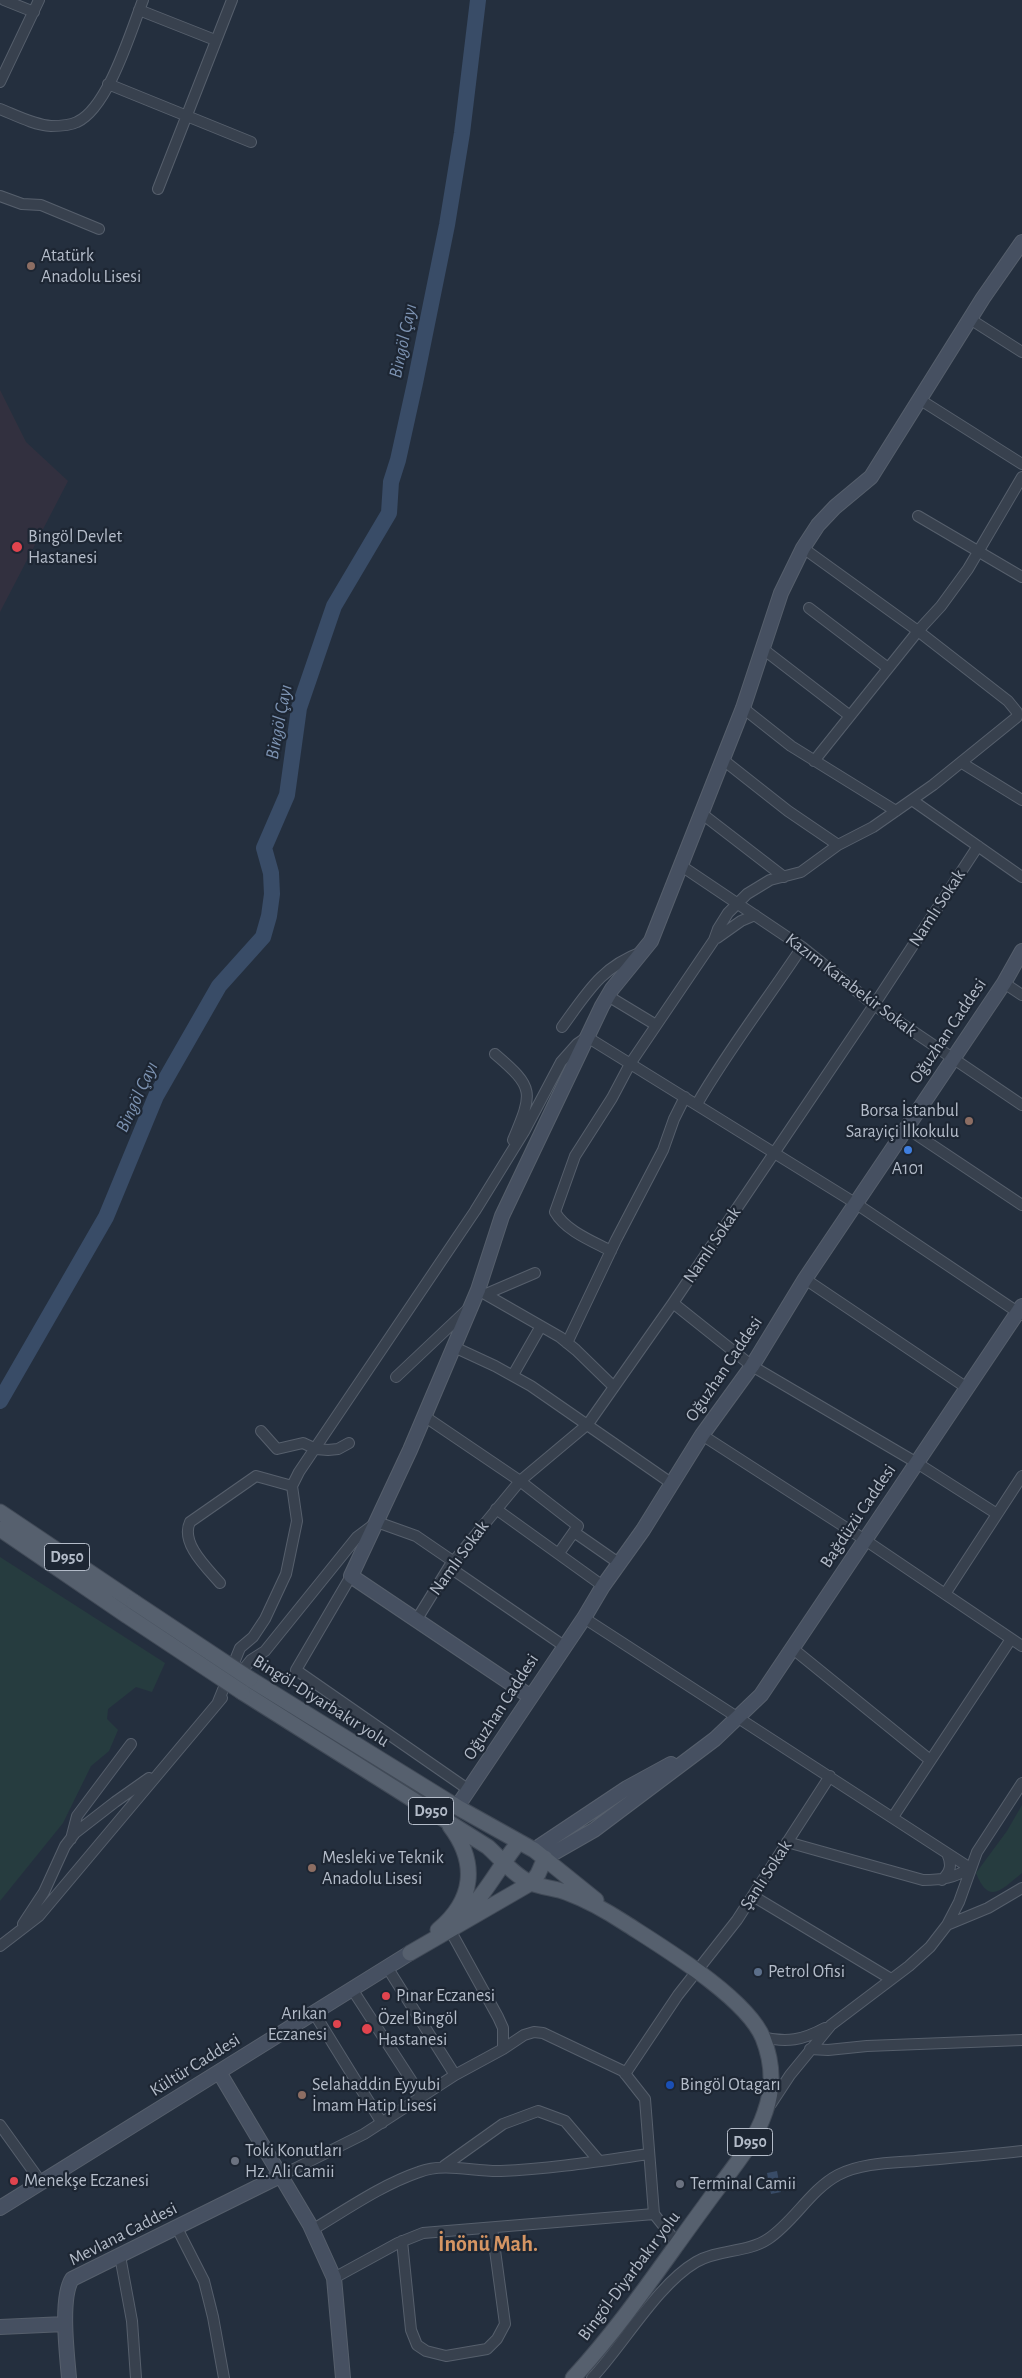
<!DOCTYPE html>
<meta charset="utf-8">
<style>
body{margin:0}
canvas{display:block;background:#242f3e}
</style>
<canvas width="1022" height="2378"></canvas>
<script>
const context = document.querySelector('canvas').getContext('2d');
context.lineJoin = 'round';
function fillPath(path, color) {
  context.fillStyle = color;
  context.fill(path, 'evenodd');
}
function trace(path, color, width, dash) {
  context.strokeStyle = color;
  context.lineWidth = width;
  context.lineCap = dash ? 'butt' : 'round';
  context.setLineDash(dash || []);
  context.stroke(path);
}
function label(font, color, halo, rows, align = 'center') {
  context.font = font + ' "Alegreya Sans",sans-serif';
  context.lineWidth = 4.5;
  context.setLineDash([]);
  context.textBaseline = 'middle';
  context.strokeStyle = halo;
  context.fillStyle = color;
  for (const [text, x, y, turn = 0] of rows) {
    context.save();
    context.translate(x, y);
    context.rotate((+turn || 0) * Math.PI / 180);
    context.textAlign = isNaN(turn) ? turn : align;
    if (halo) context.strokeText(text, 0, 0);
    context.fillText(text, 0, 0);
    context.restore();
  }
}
fillPath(new Path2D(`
 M 0,390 L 26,442 L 68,481 L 0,612 Z`), '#32303f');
fillPath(new Path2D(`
 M 0,1557 L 165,1663 L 152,1692 L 136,1687 L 108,1709 L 107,1719 L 118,1730 L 109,1751 L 91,1766 L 63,1823 L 0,1901 Z
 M 1022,1805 L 1022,1873 C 1002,1889 989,1906 976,1873 L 1007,1831 Z`), '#263c3f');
fillPath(new Path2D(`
 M 777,2171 L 781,2192 L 771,2194 L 767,2173 Z`), '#394c67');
trace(new Path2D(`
 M 0,1401 L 106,1217 L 156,1096 L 219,986 L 263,937 L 269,916 L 272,894 L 271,873 L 264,848 L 287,795 L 299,708 L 334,606 L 389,513 L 391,482 L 398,460 L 415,383 L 447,225 L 462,133 L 478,0`), '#394c67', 16);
const street = new Path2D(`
 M 4,0 L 34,12
 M 139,10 L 215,40
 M 0,82 L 39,0
 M 108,84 L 251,142
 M 0,109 C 15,115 34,125 51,126 C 59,126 69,126 77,122 C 108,108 131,31 143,0
 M 158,189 L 232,0
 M 0,196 L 22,204 L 41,205 L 99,229
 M 970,319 L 1022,352
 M 919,399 L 1022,464
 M 918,516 L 1022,577
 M 809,608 L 888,668
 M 763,649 L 850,716
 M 743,708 L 791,746 L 896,811
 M 722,759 L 788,811 L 838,845
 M 814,761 L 918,631 L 941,606 L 968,569 L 1022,477
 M 962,763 L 1022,800
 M 912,800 L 1022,877
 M 701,813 L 784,877
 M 680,865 L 802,947 L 874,1005 L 1022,1105
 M 717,938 L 741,921 L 755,915
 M 1004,983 L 1022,995
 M 608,996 L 656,1025
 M 562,1027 C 587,993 601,967 642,952
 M 495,1054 C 535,1088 533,1092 513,1140
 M 697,1104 C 728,1050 767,1000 802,947
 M 905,1127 L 1022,1205
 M 611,1251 C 592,1241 566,1231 555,1212 L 575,1156 L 612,1098 L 630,1064 L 714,940 L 718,929 L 728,913 L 747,894 L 770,880 L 801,872 L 838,845 L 873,827 L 933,785 L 1017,717 L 1017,712 L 1008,701 L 918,631 L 803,548
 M 805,1279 L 967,1388
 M 478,1290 L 560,1337 L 576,1350 L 614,1387
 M 486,1294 L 535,1273
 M 673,1303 L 752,1366 L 917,1463 L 997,1514
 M 567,1343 L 616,1240 L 663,1150 L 674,1119 L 685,1097
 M 454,1347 L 495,1366 L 531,1386 L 671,1483
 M 513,1375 L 541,1326
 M 396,1377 L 468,1309
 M 424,1416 L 520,1481 L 578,1526 L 559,1553
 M 261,1431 L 277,1449 L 303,1443 L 316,1449 L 328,1450 L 338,1449 L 349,1443
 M 702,1435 L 865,1540 L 1022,1646
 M 496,1509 L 603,1586
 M 574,1532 L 620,1564
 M 449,1567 L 564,1646
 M 351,1576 L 296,1670 L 469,1790
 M 220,1583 C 207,1568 180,1543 190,1522 L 256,1476 L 292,1486
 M 945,1594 L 1022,1476
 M 584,1618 L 970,1868 C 954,1878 942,1880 923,1880 L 787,1842
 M 417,1619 L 449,1567 L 520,1481 L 588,1424 L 673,1303 L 874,1005 L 978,846
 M 792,1648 L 930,1760
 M 238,1676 L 251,1660 L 265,1651 L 357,1537 L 377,1522 L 416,1536 L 454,1562
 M 218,1702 L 240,1648 L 253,1637 L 265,1619 L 286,1574 L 297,1521 L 292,1486 L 299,1472 L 475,1211 L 525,1130 L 561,1062 L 577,1044 L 587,1037 L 855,1203 L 1022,1315
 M 893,1817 L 1011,1639
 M 71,1839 L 77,1816 L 131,1744
 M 942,1880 C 951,1871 952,1865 947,1853
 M 753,1896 L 891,1979
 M 23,1924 L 44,1892 L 65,1846 L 75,1833 L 115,1802 L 149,1778
 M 947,1925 L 988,1908 L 1022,1888
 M 450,1930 L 498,2017 L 503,2028 L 503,2049
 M 0,1946 L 39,1916 L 222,1698
 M 387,1967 L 455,2075
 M 352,1989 L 422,2097
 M 314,2013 L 382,2123
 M 762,2037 C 787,2043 803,2040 825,2028
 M 810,2049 L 828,2050 L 867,2046 L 1022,2040
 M 625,2074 L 678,1995 L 737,1920 L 830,1776
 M 771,2104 L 790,2075 L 831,2025 L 909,1966 L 930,1947 L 947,1925 L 959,1902 L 977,1852 L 1022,1783
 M 0,2125 L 41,2182
 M 444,2166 L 503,2124 L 538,2111 L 565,2121 L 599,2161
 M 280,2176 L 364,2134 L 455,2075 L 503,2049 L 524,2035 L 534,2032 L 543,2033 L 623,2071 L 645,2099 L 654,2214 L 677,2243
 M 177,2228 L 204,2281 L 213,2317 L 224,2378
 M 312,2230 C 346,2210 381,2185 419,2172 C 446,2162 473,2172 501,2171 C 550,2169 600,2161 649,2154
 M 402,2241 L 411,2330 L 417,2345 L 426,2351 L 446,2356 L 487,2349 L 497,2339 L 505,2324 L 492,2228
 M 120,2256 L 132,2321 L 136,2378
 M 334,2278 L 398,2243 L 423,2233 L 654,2214
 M 592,2378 C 624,2344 657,2285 696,2262 C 718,2249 747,2253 768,2239 C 794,2222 810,2190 838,2175 C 861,2163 891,2163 916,2161 C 951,2158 987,2155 1022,2151`);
const secondary = new Path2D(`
 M 531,1697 L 351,1576 L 410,1450 L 478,1290 L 502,1216 L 602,1006 L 612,989 L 651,941 L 743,708 L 781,593 L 803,548 L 818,525 L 835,507 L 871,477 L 983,298 L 1022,242
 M 457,1807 L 584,1618 L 603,1586 L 643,1530 L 702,1435 L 752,1366 L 805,1279 L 1004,983 L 1022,951
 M 534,1850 L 627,1788 L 671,1764
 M 545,1858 L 594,1830 L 715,1739 L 761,1695 L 1022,1306
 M 219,2072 L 310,2225 L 334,2278 L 343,2378
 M 0,2208 L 410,1953
 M 0,2327 L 65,2324
 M 69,2378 C 67,2354 60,2298 72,2279 L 280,2176`);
const primary = new Path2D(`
 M 0,1512 L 134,1602
 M 0,1529 L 126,1615
 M 250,1679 L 457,1807 L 534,1850 L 596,1900
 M 242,1692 L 488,1847 C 501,1859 515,1876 531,1883 C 543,1888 556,1888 568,1893 C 587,1900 608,1912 625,1923 C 662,1947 746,1997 763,2038 C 773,2063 774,2087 765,2112 C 754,2146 725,2177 704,2207 C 662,2264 622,2325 573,2378
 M 462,1916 C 486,1895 499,1866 519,1842
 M 438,1930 C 474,1900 478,1863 450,1826
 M 410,1953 L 531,1883 L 538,1874 L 545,1858`);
trace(street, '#565f6c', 12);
trace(secondary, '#565f6c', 16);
trace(primary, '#414a57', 17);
trace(street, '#38414e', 10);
trace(secondary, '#465061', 14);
trace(primary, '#56606e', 15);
const primaryBridge = new Path2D(`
 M 134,1602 L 250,1679
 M 126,1615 L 242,1692`);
trace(primaryBridge, '#414a57', 17, []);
trace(primaryBridge, '#56606e', 15);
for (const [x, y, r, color] of [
 [31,266,5,"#8d6e63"],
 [17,547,6,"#e0444e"],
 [969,1121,5,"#8d6e63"],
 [908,1150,5,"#3f7fe0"],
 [312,1868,5,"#8d6e63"],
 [758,1972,5,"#5c6f8a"],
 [386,1996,5,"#e0444e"],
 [337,2024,5,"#e0444e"],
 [367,2029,6,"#e0444e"],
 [670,2085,5,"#1a4fb4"],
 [302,2095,5,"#8d6e63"],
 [235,2161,5,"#6b7280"],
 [14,2181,5,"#e0444e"],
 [680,2184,5,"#6b7280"]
]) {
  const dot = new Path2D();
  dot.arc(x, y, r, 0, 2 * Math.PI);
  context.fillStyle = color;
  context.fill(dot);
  trace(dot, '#1d2633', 2);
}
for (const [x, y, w] of [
 [67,1557,45],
 [431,1811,45],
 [750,2142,45]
]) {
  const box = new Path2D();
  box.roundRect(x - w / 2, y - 13.5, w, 27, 4);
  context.fillStyle = '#1d2633';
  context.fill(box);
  trace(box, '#b4bcc9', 1);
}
label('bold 16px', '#b4bcc9', null, [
 ["D950",67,1557],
 ["D950",431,1811],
 ["D950",750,2142]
]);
label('18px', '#b4bcc9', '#1d2633', [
 ["Atatürk",41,256],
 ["Anadolu Lisesi",41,277],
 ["Bingöl Devlet",28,537],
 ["Hastanesi",28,558],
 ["Borsa İstanbul",959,1111,"right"],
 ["Sarayiçi İlkokulu",959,1132,"right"],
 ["A101",908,1169,"center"],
 ["Mesleki ve Teknik",322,1858],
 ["Anadolu Lisesi",322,1879],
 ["Petrol Ofisi",768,1972],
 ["Pınar Eczanesi",396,1996],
 ["Arıkan",327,2014,"right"],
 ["Eczanesi",327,2035,"right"],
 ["Özel Bingöl",378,2019],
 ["Hastanesi",378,2040],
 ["Selahaddin Eyyubi",312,2085],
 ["İmam Hatip Lisesi",312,2106],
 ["Bingöl Otagarı",680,2085],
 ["Toki Konutları",245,2151],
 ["Hz. Ali Camii",245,2172],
 ["Menekşe Eczanesi",24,2181],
 ["Terminal Camii",690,2184]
], 'left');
label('18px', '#b4bcc9', '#1d2633', [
 ["Namlı Sokak",937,908,-57],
 ["Kazım Karabekir Sokak",851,985,37],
 ["Oğuzhan Caddesi",948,1031,-56],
 ["Namlı Sokak",712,1245,-56],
 ["Oğuzhan Caddesi",724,1369,-56],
 ["Bağdüzü Caddesi",858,1516,-56],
 ["Namlı Sokak",459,1558,-54],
 ["Bingöl-Diyarbakır yolu",321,1701,32],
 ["Oğuzhan Caddesi",501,1707,-57],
 ["Şanlı Sokak",766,1875,-57],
 ["Kültür Caddesi",195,2065,-32],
 ["Mevlana Caddesi",123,2234,-27],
 ["Bingöl-Diyarbakır yolu",629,2276,-53]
]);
label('italic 19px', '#7c92b1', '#1d2633', [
 ["Bingöl Çayı",403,341,-78],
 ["Bingöl Çayı",279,722,-79],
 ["Bingöl Çayı",137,1097,-65]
]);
label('bold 22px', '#d59563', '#1d2633', [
 ["İnönü Mah.",488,2244]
]);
</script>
